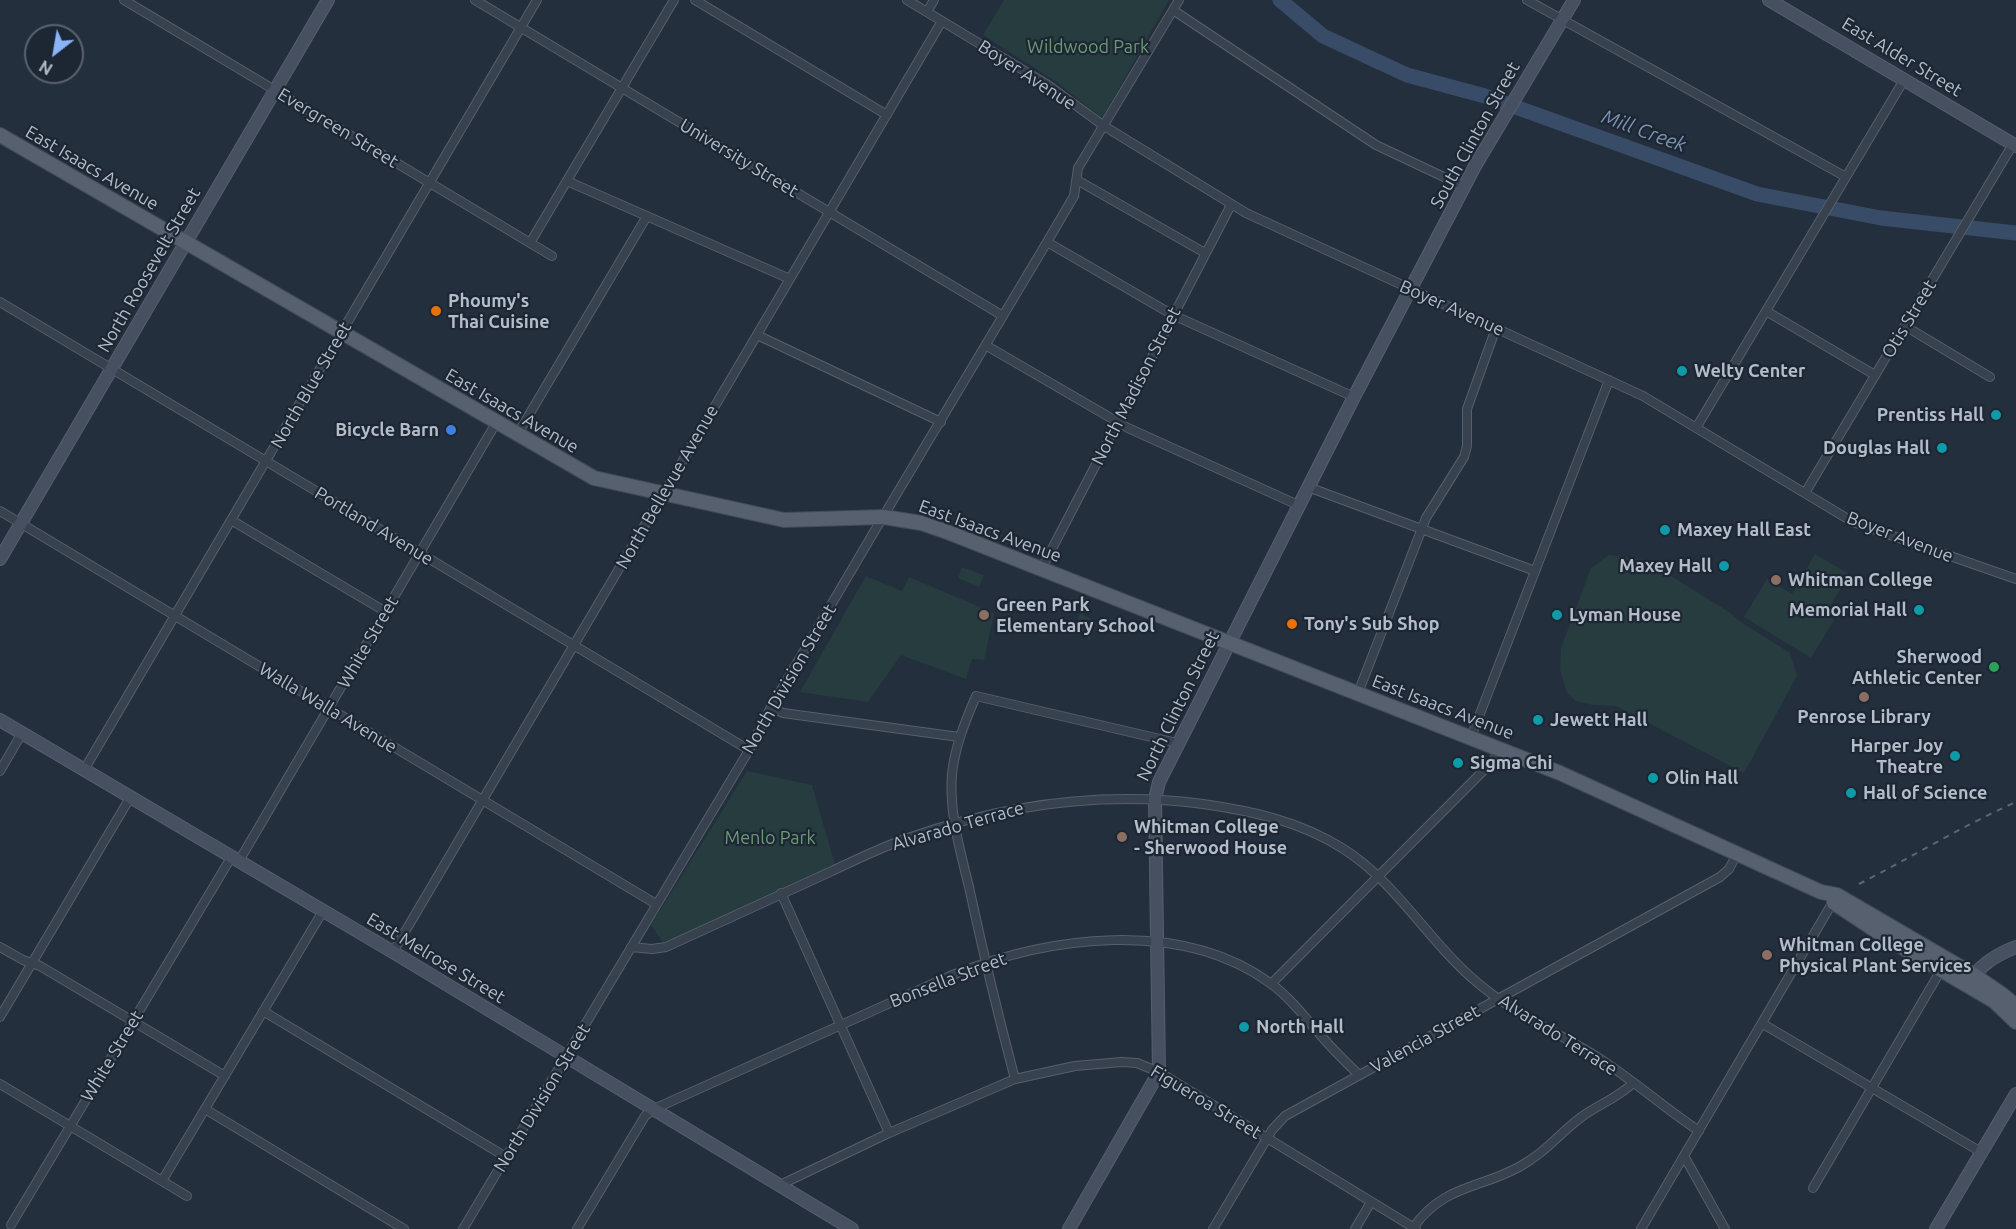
<!DOCTYPE html>
<style>
body{margin:0}
#map{position:relative;width:2016px;height:1229px;overflow:hidden;background:#242f3e;font-family:Ubuntu,sans-serif}
canvas{display:block}
.north{position:absolute;left:24px;top:24px;width:60px;height:60px;box-sizing:border-box;background:#1d2633;border:2px solid #59626f;border-radius:50%;rotate:211deg;font-size:16px;font-weight:700;line-height:24px;text-align:center;color:#b4bcc9}
.north::after{content:'';display:block;margin:auto;width:21px;height:27px;background:#8ab4f8;clip-path:polygon(50% 0,100% 100%,50% 72%,0 100%)}
</style>
<div id="map">
<canvas width="2016" height="1229"></canvas>
<div class="north">N</div>
</div>
<script>
const context = document.querySelector('canvas').getContext('2d');
context.lineJoin = 'round';
function fillPath(path, color) {
  context.fillStyle = color;
  context.fill(path, 'evenodd');
}
function trace(path, color, width, dash) {
  context.strokeStyle = color;
  context.lineWidth = width;
  context.lineCap = dash ? 'butt' : 'round';
  context.setLineDash(dash || []);
  context.stroke(path);
}
function label(font, color, halo, rows, align = 'center') {
  context.font = font + ' Ubuntu,sans-serif';
  context.lineWidth = 4.5;
  context.setLineDash([]);
  context.textBaseline = 'middle';
  context.strokeStyle = halo;
  context.fillStyle = color;
  for (const [text, x, y, turn = 0] of rows) {
    context.save();
    context.translate(x, y);
    context.rotate((+turn || 0) * Math.PI / 180);
    context.textAlign = isNaN(turn) ? turn : align;
    if (halo) context.strokeText(text, 0, 0);
    context.fillText(text, 0, 0);
    context.restore();
  }
}
fillPath(new Path2D(`
 M 1004,0 L 1169,0 L 1102,118 L 1058,83 L 983,35 Z
 M 1815,554 L 1849,574 L 1825,615 L 1834,620 L 1811,658 L 1744,617 L 1767,579 L 1792,594 Z
 M 1609,555 L 1640,559 L 1648,562 L 1729,612 L 1738,620 L 1790,653 L 1797,676 L 1744,773 L 1616,706 L 1593,705 L 1575,701 L 1566,691 L 1560,669 L 1561,648 L 1591,568 Z
 M 962,567 L 984,575 L 979,587 L 958,578 Z
 M 866,576 L 902,591 L 909,577 L 994,613 L 984,660 L 972,659 L 966,679 L 901,655 L 868,702 L 800,692 Z
 M 1080,613 L 1095,621 L 1089,640 L 1076,623 Z
 M 747,771 L 812,785 L 836,869 L 666,947 L 651,925 Z`), '#263c3f');
trace(new Path2D(`
 M 1280,0 L 1323,36 L 1407,75 L 1485,96 L 1757,194 L 1881,218 L 2016,233`), '#394c67', 15);
const street = new Path2D(`
 M 124,0 L 552,256
 M 475,0 L 1003,316
 M 695,0 L 887,115
 M 907,0 L 1048,85 L 1104,126 L 1246,213 L 1643,396 L 1853,522 L 2016,579
 M 1527,0 L 1846,177
 M 1173,10 L 1376,145 L 1465,187
 M 927,12 L 934,0
 M 1077,180 L 1205,253
 M 567,181 L 790,279
 M 1047,242 L 1173,315 L 1354,397
 M 530,243 L 674,0
 M 0,302 L 749,750
 M 1766,311 L 1875,375
 M 1905,326 L 1990,377
 M 757,335 L 941,422
 M 987,346 L 1128,428 L 1298,505
 M 1696,428 L 1904,80
 M 517,435 L 647,216
 M 1308,487 L 1535,571
 M 1805,493 L 2013,144
 M 0,511 L 656,904
 M 231,520 L 386,612
 M 1042,568 L 1231,205
 M 1358,693 L 1426,518 L 1464,457 L 1467,446 L 1467,409 L 1496,328
 M 771,707 L 783,713 L 959,737
 M 1471,737 L 1609,380
 M 84,770 L 537,0
 M 0,771 L 22,733
 M 239,861 L 496,423
 M 781,893 L 889,1133
 M 0,947 L 23,960 L 40,966 L 225,1076
 M 631,947 L 652,949 L 666,947 C 722,921 777,896 832,871 C 857,859 882,847 908,838 C 1003,805 1103,791 1203,804 C 1252,811 1299,821 1342,848 C 1397,882 1429,943 1479,984 C 1516,1015 1555,1031 1594,1055 C 1631,1078 1663,1107 1699,1131
 M 393,952 L 942,21
 M 1271,984 L 1492,762 L 1501,749
 M 263,1011 L 506,1157
 M 0,1017 L 131,796
 M 1763,1024 L 1981,1152
 M 1015,1079 C 998,1015 983,952 969,887 C 960,850 949,813 952,774 C 955,746 965,722 976,696 L 1177,743
 M 0,1084 L 187,1196
 M 205,1109 L 404,1229
 M 1684,1156 L 1725,1229
 M 162,1181 L 323,911
 M 780,1185 L 889,1133 L 1015,1079 L 1075,1066 L 1122,1062 L 1137,1063 L 1159,1072 L 1416,1229
 M 1813,1188 L 1941,970
 M 11,1225 L 232,856
 M 1413,1228 C 1443,1185 1479,1189 1519,1167 C 1545,1153 1558,1135 1580,1118 C 1597,1105 1618,1098 1633,1083
 M 463,1229 L 749,750 L 771,707 L 871,537 L 1047,242 L 1074,196 L 1078,168 L 1179,0
 M 577,1229 L 645,1116 L 654,1109 L 950,976 C 1048,936 1180,918 1270,983 C 1291,998 1307,1020 1324,1039 C 1335,1052 1347,1063 1359,1075
 M 1213,1229 L 1272,1130 L 1285,1116 L 1720,877 L 1729,869 L 1737,854
 M 1355,1229 L 1371,1202
 M 1641,1229 L 1834,900`);
const secondary = new Path2D(`
 M 1769,0 L 2016,146
 M 0,559 L 328,0
 M 0,720 L 393,952 L 852,1229
 M 1970,981 C 1981,964 1997,954 2016,947
 M 1069,1229 L 1159,1072 L 1155,799 L 1159,782 L 1354,397 L 1475,166 L 1574,0
 M 1936,1229 L 2016,1094`);
const primary = new Path2D(`
 M 0,135 L 594,478 L 784,520 L 884,517 L 921,523 L 950,533 L 1560,773 L 1821,892 L 1837,895 L 1974,975 L 2003,995 L 2016,1006
 M 1834,903 L 1890,940 L 1994,1001 L 2016,1022`);
trace(street, '#565f6c', 10);
trace(secondary, '#565f6c', 14);
trace(primary, '#414a57', 16);
trace(street, '#38414e', 8);
trace(secondary, '#465061', 12);
trace(primary, '#56606e', 14);
trace(new Path2D(`
 M 1859,884 C 1912,857 1962,826 2016,802`), '#5a6575', 2, [6, 6]);
for (const [x, y, r, color] of [
 [436,311,6,"#e8710a"],
 [1682,371,6,"#0f9aa8"],
 [1996,415,6,"#0f9aa8"],
 [451,430,6,"#3f7fe0"],
 [1942,448,6,"#0f9aa8"],
 [1665,530,6,"#0f9aa8"],
 [1724,566,6,"#0f9aa8"],
 [1776,580,6,"#8d6e63"],
 [1919,610,6,"#0f9aa8"],
 [984,615,6,"#8d6e63"],
 [1557,615,6,"#0f9aa8"],
 [1292,624,6,"#e8710a"],
 [1994,667,6,"#2e9e5b"],
 [1864,697,6,"#8d6e63"],
 [1538,720,6,"#0f9aa8"],
 [1955,756,6,"#0f9aa8"],
 [1458,763,6,"#0f9aa8"],
 [1653,778,6,"#0f9aa8"],
 [1851,793,6,"#0f9aa8"],
 [1122,837,6,"#8d6e63"],
 [1767,955,6,"#8d6e63"],
 [1244,1027,6,"#0f9aa8"]
]) {
  const dot = new Path2D();
  dot.arc(x, y, r, 0, 2 * Math.PI);
  context.fillStyle = color;
  context.fill(dot);
  trace(dot, '#1d2633', 2);
}
label('18px', '#6b9a76', '#1d2633', [
 ["Wildwood Park",1088,47],
 ["Menlo Park",770,838]
]);
label('18px', '#b4bcc9', '#1d2633', [
 ["East Alder Street",1902,57,31],
 ["Boyer Avenue",1027,75,33],
 ["Evergreen Street",338,128,31],
 ["South Clinton Street",1475,135,-61],
 ["University Street",739,158,31],
 ["East Isaacs Avenue",92,168,30],
 ["North Roosevelt Street",149,270,-60],
 ["Boyer Avenue",1452,308,24],
 ["Otis Street",1909,319,-59],
 ["North Blue Street",311,385,-60],
 ["North Madison Street",1136,386,-63],
 ["East Isaacs Avenue",512,411,30],
 ["North Bellevue Avenue",667,487,-60],
 ["Portland Avenue",374,526,31],
 ["East Isaacs Avenue",990,531,20],
 ["Boyer Avenue",1900,537,21],
 ["White Street",368,642,-60],
 ["North Division Street",789,679,-60],
 ["North Clinton Street",1178,706,-64],
 ["East Isaacs Avenue",1443,707,21],
 ["Walla Walla Avenue",328,708,31],
 ["Alvarado Terrace",958,826,-16],
 ["East Melrose Street",436,958,31],
 ["Bonsella Street",948,980,-21],
 ["Alvarado Terrace",1558,1035,32],
 ["Valencia Street",1425,1039,-29],
 ["White Street",112,1056,-59],
 ["North Division Street",542,1098,-59],
 ["Figueroa Street",1206,1102,31]
]);
label('bold 18px', '#b4bcc9', '#1d2633', [
 ["Phoumy's",448,301],
 ["Thai Cuisine",448,322],
 ["Welty Center",1694,371],
 ["Prentiss Hall",1984,415,"right"],
 ["Bicycle Barn",439,430,"right"],
 ["Douglas Hall",1930,448,"right"],
 ["Maxey Hall East",1677,530],
 ["Maxey Hall",1712,566,"right"],
 ["Whitman College",1788,580],
 ["Green Park",996,605],
 ["Elementary School",996,626],
 ["Memorial Hall",1907,610,"right"],
 ["Lyman House",1569,615],
 ["Tony's Sub Shop",1304,624],
 ["Sherwood",1982,657,"right"],
 ["Athletic Center",1982,678,"right"],
 ["Penrose Library",1864,717,"center"],
 ["Jewett Hall",1550,720],
 ["Harper Joy",1943,746,"right"],
 ["Theatre",1943,767,"right"],
 ["Sigma Chi",1470,763],
 ["Olin Hall",1665,778],
 ["Hall of Science",1863,793],
 ["Whitman College",1134,827],
 ["- Sherwood House",1134,848],
 ["Whitman College",1779,945],
 ["Physical Plant Services",1779,966],
 ["North Hall",1256,1027]
], 'left');
label('italic 20px', '#7c92b1', '#1d2633', [
 ["Mill Creek",1644,131,20]
]);
</script>
